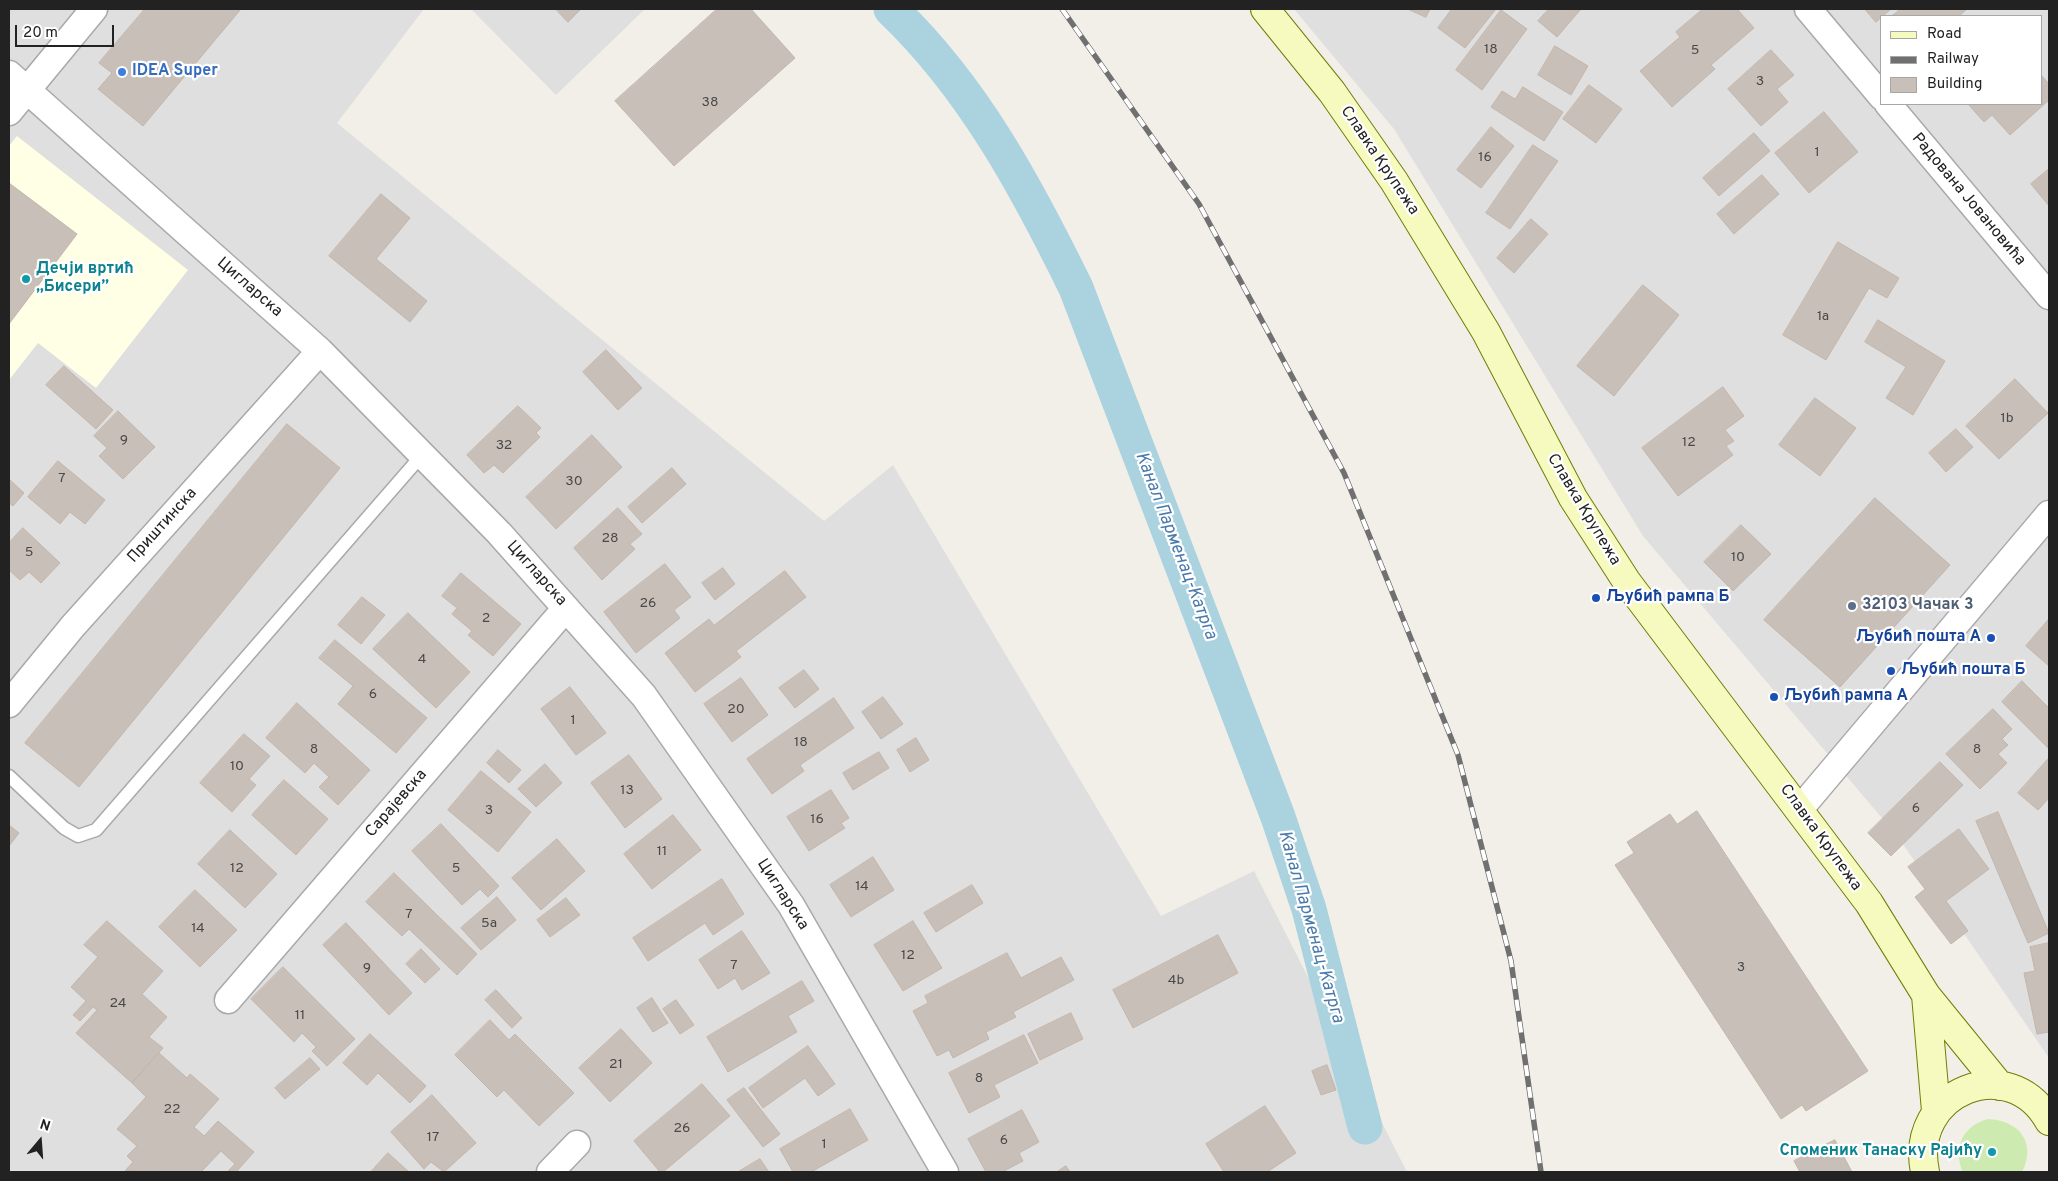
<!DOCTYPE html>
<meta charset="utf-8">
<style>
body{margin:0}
#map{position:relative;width:2058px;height:1181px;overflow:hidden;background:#f2efe9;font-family:Overpass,sans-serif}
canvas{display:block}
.frame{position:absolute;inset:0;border:10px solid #222;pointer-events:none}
.legend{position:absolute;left:1880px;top:15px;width:162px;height:90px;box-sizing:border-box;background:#fff;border:1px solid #a7a7a7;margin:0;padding:6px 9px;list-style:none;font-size:15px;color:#222}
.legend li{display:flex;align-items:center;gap:10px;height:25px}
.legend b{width:25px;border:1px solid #a7a7a7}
.north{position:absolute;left:15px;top:1116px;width:50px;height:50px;-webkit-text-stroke:4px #fff;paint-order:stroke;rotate:18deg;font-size:14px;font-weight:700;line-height:20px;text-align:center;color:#222}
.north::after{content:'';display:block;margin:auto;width:18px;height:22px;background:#222;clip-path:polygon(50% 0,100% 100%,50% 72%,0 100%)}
.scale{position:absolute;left:15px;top:25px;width:99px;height:22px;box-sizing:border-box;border:2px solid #222;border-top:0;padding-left:6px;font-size:15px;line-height:18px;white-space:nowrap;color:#222;-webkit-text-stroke:4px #fff;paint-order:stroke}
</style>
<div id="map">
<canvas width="2058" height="1181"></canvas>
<div class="frame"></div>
<ul class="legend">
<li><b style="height:6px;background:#f7fabf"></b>Road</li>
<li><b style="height:6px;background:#707070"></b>Railway</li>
<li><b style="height:14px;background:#c7bfb8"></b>Building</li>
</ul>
<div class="north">N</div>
<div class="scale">20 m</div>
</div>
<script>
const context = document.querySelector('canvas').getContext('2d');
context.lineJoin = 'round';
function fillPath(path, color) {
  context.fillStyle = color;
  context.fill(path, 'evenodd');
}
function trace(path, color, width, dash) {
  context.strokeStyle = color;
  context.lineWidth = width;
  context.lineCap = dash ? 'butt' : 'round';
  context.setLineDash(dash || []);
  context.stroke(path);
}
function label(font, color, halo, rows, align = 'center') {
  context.font = font + ' Overpass,sans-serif';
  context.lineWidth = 4.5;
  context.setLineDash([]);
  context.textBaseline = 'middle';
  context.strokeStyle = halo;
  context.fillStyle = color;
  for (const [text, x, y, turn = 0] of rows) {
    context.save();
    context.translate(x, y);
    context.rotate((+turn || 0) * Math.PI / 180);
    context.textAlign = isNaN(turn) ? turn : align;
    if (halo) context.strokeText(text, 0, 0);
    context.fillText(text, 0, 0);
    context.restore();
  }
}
fillPath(new Path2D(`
 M 9,9 L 424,9 L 337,123 L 824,521 L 893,465 L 1161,916 L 1254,871 L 1407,1172 L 9,1172 Z
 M 471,9 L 645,9 L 556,95 Z
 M 1294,9 L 2049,9 L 2049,1058 L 1898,837 L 1643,536 L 1394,129 ZM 1882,16 L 2042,16 L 2042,104 L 1882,104 Z`), '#e0dfdf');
fillPath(new Path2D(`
 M 17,136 L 188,270 L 96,388 L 38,343 L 9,380 L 9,146 Z`), '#ffffe5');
fillPath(new Path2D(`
 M 1988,1119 C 2019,1120 2037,1143 2022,1172 L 1962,1171 C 1953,1146 1963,1126 1988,1119 Z`), '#cdebb0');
trace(new Path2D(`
 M 891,9 C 973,87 1027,188 1076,288 L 1278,817 L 1309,909 L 1365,1127`), '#aad3df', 35);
const building = new Path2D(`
 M 145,9 L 241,9 L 143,126 L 98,89 L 112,73 L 99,63 Z
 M 556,9 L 581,9 L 568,22 Z
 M 717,9 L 751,9 L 795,58 L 674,166 L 615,101 Z
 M 1408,9 L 1430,9 L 1426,17 Z
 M 1452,9 L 1496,9 L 1465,48 L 1438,28 Z
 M 1549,9 L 1581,9 L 1557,37 L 1538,21 Z
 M 1703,9 L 1737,9 L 1754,28 L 1711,65 L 1715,69 L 1672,107 L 1640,71 L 1680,37 L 1676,32 Z
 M 1865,9 L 1891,9 L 1876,22 Z
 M 1901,9 L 1967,9 L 1959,16 L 1892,16 Z
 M 1501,10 L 1527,29 L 1482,90 L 1456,70 Z
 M 1555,46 L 1588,66 L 1571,95 L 1538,75 Z
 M 1771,50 L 1794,75 L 1777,89 L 1788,102 L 1761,126 L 1728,89 Z
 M 2042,76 L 2049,84 L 2049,100 L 2010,135 L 1992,115 L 1984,122 L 1968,104 L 2042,104 Z
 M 1589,85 L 1622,109 L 1596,143 L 1563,119 Z
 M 1523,87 L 1563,112 L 1544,141 L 1491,107 L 1502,91 L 1515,99 Z
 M 1824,112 L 1858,152 L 1809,193 L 1775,153 Z
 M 1491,127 L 1514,146 L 1481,188 L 1457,170 Z
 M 1754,133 L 1770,151 L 1719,196 L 1703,178 Z
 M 1533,145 L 1558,161 L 1510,229 L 1486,213 Z
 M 2049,169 L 2049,206 L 2031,184 Z
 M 1762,175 L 1779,194 L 1734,234 L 1717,214 Z
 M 9,183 L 77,234 L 9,324 Z
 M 381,194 L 410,218 L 376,259 L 427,301 L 410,322 L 329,256 Z
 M 1531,219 L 1548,234 L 1514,273 L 1497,258 Z
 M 1838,242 L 1899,278 L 1887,298 L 1869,288 L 1826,360 L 1783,335 Z
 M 1643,285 L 1679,315 L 1614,396 L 1577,366 Z
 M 1878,320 L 1945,361 L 1913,415 L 1886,398 L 1906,367 L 1865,342 Z
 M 606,350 L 642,388 L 618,410 L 583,372 Z
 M 64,366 L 113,410 L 96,429 L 46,385 Z
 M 2015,379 L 2048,413 L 1999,459 L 1966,426 Z
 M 1723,387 L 1744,416 L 1725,430 L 1734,441 L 1726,446 L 1733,455 L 1678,496 L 1642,448 Z
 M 1815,398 L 1856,428 L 1820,476 L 1779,445 Z
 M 518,406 L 541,428 L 536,433 L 540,437 L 503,473 L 494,465 L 484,473 L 467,455 Z
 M 118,411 L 155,447 L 123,479 L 99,456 L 107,448 L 94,436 Z
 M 287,424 L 340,468 L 79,787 L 25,743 Z
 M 1956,429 L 1973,447 L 1946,472 L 1929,453 Z
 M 592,435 L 622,467 L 556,529 L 526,497 Z
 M 58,461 L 105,500 L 85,524 L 70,512 L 60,524 L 28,497 Z
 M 672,468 L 686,484 L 642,523 L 628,507 Z
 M 9,479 L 24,493 L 13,506 L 9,503 Z
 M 1875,498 L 1950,565 L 1840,687 L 1764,620 Z
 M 618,508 L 642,534 L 630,544 L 635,549 L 602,580 L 574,548 Z
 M 1741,525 L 1771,554 L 1733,591 L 1704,562 Z
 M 23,528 L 60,563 L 41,583 L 29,572 L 20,580 L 9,570 L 9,543 Z
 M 665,564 L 691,597 L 674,610 L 680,618 L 636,653 L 604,612 Z
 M 723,568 L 735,584 L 715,600 L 702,583 Z
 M 785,571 L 806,597 L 736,651 L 741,657 L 695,692 L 665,653 L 709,619 L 714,625 Z
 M 461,573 L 521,624 L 493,656 L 468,635 L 472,631 L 452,614 L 457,608 L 442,596 Z
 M 362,597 L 385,615 L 361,644 L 338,625 Z
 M 408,613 L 470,672 L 436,708 L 373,649 Z
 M 2049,619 L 2049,666 L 2026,646 Z
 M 335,640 L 427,718 L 396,753 L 338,704 L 353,686 L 319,658 Z
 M 804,670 L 819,689 L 795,708 L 779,688 Z
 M 741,678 L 768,715 L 732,742 L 704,704 Z
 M 2022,681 L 2049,708 L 2048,748 L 2002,702 Z
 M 570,687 L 606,733 L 576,755 L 541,709 Z
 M 883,697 L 903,724 L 881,739 L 862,712 Z
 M 834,698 L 854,728 L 800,765 L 804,771 L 772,794 L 747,759 Z
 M 297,703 L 370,770 L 338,805 L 319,787 L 329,777 L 314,763 L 305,773 L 266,738 Z
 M 1993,709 L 2012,729 L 2002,739 L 2008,745 L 1998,754 L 2007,763 L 1980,789 L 1946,754 Z
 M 244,734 L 270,756 L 249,779 L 256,785 L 232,812 L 200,783 Z
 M 916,738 L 929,760 L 910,772 L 897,750 Z
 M 498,750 L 521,770 L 509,783 L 487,763 Z
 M 879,752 L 889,768 L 853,790 L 843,773 Z
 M 629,755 L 662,799 L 625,828 L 591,783 Z
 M 2049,758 L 2049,798 L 2038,810 L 2018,793 Z
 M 1940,762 L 1963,785 L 1891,856 L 1868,833 Z
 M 545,764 L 562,783 L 536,807 L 518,789 Z
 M 481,771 L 531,812 L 498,852 L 448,810 Z
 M 284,780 L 328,819 L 296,855 L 252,815 Z
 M 831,790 L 849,818 L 841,823 L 845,828 L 809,851 L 787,817 Z
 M 1697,811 L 1868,1071 L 1806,1111 L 1802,1105 L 1781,1119 L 1615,865 L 1634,853 L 1627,842 L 1670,814 L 1677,824 Z
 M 1998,812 L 2049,933 L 2028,943 L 1976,821 Z
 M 673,815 L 701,850 L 652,889 L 624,854 Z
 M 441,824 L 499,886 L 488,897 L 480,889 L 462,905 L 412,851 Z
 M 9,825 L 19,833 L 9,846 Z
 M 1959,829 L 1989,869 L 1946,901 L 1968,931 L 1951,944 L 1915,897 L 1925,889 L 1908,867 Z
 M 230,830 L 277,874 L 245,908 L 198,864 Z
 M 557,839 L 585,871 L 541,910 L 512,878 Z
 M 873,857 L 894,890 L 851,917 L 830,885 Z
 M 394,873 L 477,954 L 457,975 L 409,929 L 402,936 L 366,902 Z
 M 722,879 L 744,914 L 713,935 L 705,923 L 648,961 L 633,938 Z
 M 972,885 L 983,903 L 936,932 L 924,913 Z
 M 195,890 L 237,930 L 200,967 L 159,927 Z
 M 497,897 L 516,920 L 481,950 L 461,928 Z
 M 566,898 L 580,915 L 550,937 L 537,920 Z
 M 107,921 L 163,971 L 142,994 L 167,1017 L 149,1037 L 163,1048 L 132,1083 L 76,1033 L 97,1010 L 93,1007 L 80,1021 L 73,1015 L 86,1001 L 71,987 L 98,957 L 84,945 Z
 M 913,921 L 942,968 L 903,991 L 874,945 Z
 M 346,923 L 412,993 L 389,1015 L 323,945 Z
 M 742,931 L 770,973 L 742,990 L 735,978 L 718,989 L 699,960 Z
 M 1218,935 L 1238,973 L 1133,1028 L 1113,990 Z
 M 2049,943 L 2049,1032 L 2037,1034 L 2024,973 L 2035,971 L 2030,947 Z
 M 421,949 L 440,969 L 425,983 L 406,964 Z
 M 1007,953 L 1021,978 L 1061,957 L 1074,980 L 1013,1012 L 1016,1017 L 986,1032 L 989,1039 L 953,1058 L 949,1050 L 937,1056 L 913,1011 L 928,1003 L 925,996 Z
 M 283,967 L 355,1039 L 327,1066 L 312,1051 L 316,1047 L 302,1033 L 294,1042 L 251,999 Z
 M 802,981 L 814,1001 L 788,1016 L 797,1032 L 728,1072 L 707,1037 Z
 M 496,990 L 522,1018 L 512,1028 L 485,1000 Z
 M 652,998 L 668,1023 L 653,1032 L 637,1008 Z
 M 676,1000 L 694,1025 L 680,1034 L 663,1009 Z
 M 1071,1013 L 1083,1039 L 1040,1060 L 1028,1034 Z
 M 490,1020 L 509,1040 L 515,1034 L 574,1093 L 539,1126 L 504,1090 L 497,1097 L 455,1055 Z
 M 621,1029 L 652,1063 L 610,1102 L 579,1068 Z
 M 370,1034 L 426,1086 L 410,1103 L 378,1073 L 367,1085 L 343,1063 Z
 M 1024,1035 L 1038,1063 L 994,1085 L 1000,1097 L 969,1113 L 949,1073 Z
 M 808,1046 L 835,1084 L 818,1096 L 805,1078 L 763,1108 L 749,1088 Z
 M 159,1053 L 187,1078 L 190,1074 L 219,1099 L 194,1127 L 204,1136 L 218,1121 L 254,1152 L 236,1172 L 227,1172 L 235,1164 L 221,1151 L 201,1172 L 125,1171 L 133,1162 L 127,1156 L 137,1146 L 117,1129 L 146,1097 L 132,1083 Z
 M 310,1058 L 320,1069 L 285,1099 L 275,1088 Z
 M 1327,1065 L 1336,1090 L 1321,1095 L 1312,1071 Z
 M 702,1084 L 730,1116 L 663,1172 L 660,1172 L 634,1141 Z
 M 744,1088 L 780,1134 L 763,1147 L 727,1100 Z
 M 432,1095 L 476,1143 L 444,1172 L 431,1162 L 424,1169 L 391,1132 Z
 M 1265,1106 L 1296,1153 L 1267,1172 L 1224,1172 L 1206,1144 Z
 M 850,1109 L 868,1140 L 811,1172 L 793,1172 L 780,1149 Z
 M 1022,1110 L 1039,1142 L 1019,1153 L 1023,1161 L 1002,1172 L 986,1172 L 968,1139 Z
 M 1835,1140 L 1852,1172 L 1800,1172 L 1794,1161 Z
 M 388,1153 L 409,1172 L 371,1172 Z
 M 760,1159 L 769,1172 L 738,1172 Z
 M 1066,1166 L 1070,1172 L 1057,1172 Z`);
fillPath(building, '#c7bfb8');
trace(building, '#c4b6ab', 1);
const lane = new Path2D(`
 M 9,776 L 64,828 L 78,836 L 96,830 L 422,455`);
const street = new Path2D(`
 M 1808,9 L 1882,97
 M 9,74 L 320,351 L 499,533 L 644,696 L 791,905 L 945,1172
 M 1888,104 L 2049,296
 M 9,112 L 94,9
 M 9,704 L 73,626 L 320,351
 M 1799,810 L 2049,514
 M 228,1000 L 566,608
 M 550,1172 L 577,1144`);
const secondary = new Path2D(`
 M 1265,9 L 1332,92 L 1394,181 L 1486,332 L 1573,498 L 1627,582 L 1869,903 L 1926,995 L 2000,1086
 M 1926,995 L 1936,1111
 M 1925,1172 C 1908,1091 2010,1051 2049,1121`);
trace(lane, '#a9a9a9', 15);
trace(street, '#a9a9a9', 29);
trace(secondary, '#707d05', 30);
trace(lane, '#fff', 12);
trace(street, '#fff', 26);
trace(secondary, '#f7fabf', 28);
const rail = new Path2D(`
 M 1062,9 L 1199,204 L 1344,473 L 1458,755 L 1511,961 L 1541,1172`);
trace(rail, '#707070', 5.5);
trace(rail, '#fff', 4, [11]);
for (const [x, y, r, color] of [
 [122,72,5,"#3f7fe0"],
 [26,279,5,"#0f9aa8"],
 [1596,598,5,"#1a4fb4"],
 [1852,606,5,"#5c6f8a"],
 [1991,638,5,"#1a4fb4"],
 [1891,671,5,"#1a4fb4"],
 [1774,697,5,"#1a4fb4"],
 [1992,1152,5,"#0f9aa8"]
]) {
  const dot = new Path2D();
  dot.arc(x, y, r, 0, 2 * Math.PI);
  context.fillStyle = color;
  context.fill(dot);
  trace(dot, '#fff', 2);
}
label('14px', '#4b4948', null, [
 ["18",1491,50],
 ["5",1695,51],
 ["3",1760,82],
 ["38",710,103],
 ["1",1817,153],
 ["16",1485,158],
 ["1a",1823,317],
 ["1b",2007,419],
 ["9",124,441],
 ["12",1689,443],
 ["32",504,446],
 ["7",62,479],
 ["30",574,482],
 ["28",610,539],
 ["5",29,553],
 ["10",1738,558],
 ["26",648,604],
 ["2",486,619],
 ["4",422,660],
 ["6",373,695],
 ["20",736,710],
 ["1",573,721],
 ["18",801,743],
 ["8",314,750],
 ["8",1977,750],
 ["10",237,767],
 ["13",627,791],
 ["6",1916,809],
 ["3",489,811],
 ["16",817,820],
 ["11",662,852],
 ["12",237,869],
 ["5",456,869],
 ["14",862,887],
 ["7",409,915],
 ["5a",489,924],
 ["14",198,929],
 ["12",908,956],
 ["7",734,966],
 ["3",1741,968],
 ["9",367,969],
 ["4b",1176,981],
 ["24",118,1004],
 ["11",300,1016],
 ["21",616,1065],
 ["8",979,1079],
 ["22",172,1110],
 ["26",682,1129],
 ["17",433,1138],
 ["6",1004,1141],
 ["1",824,1145]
]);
label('bold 16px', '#366cbe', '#fff', [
 ["IDEA Super",132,72]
], 'left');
label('16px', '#222', '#fff', [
 ["Славка Крупежа",1379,161,56],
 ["Радована Јовановића",1968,200,50],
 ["Цигларска",249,288,41],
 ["Славка Крупежа",1583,510,59],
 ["Приштинска",163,526,-48],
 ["Цигларска",536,574,48],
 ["Сарајевска",397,804,-49],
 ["Славка Крупежа",1820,838,54],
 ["Цигларска",782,895,57]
]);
label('bold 16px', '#0d838f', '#fff', [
 ["Дечји вртић",36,270],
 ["„Бисери”",36,288],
 ["Споменик Танаску Рајићу",1982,1152,"right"]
], 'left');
label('bold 16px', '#164399', '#fff', [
 ["Љубић рампа Б",1606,598],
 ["Љубић пошта А",1981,638,"right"],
 ["Љубић пошта Б",1901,671],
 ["Љубић рампа А",1784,697]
], 'left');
label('bold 16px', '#4e5e75', '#fff', [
 ["32103 Чачак 3",1862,606]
], 'left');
label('italic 18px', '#4a7aab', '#fff', [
 ["Канал Парменац-Катрга",1175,546,69],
 ["Канал Парменац-Катрга",1310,927,74]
]);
</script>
